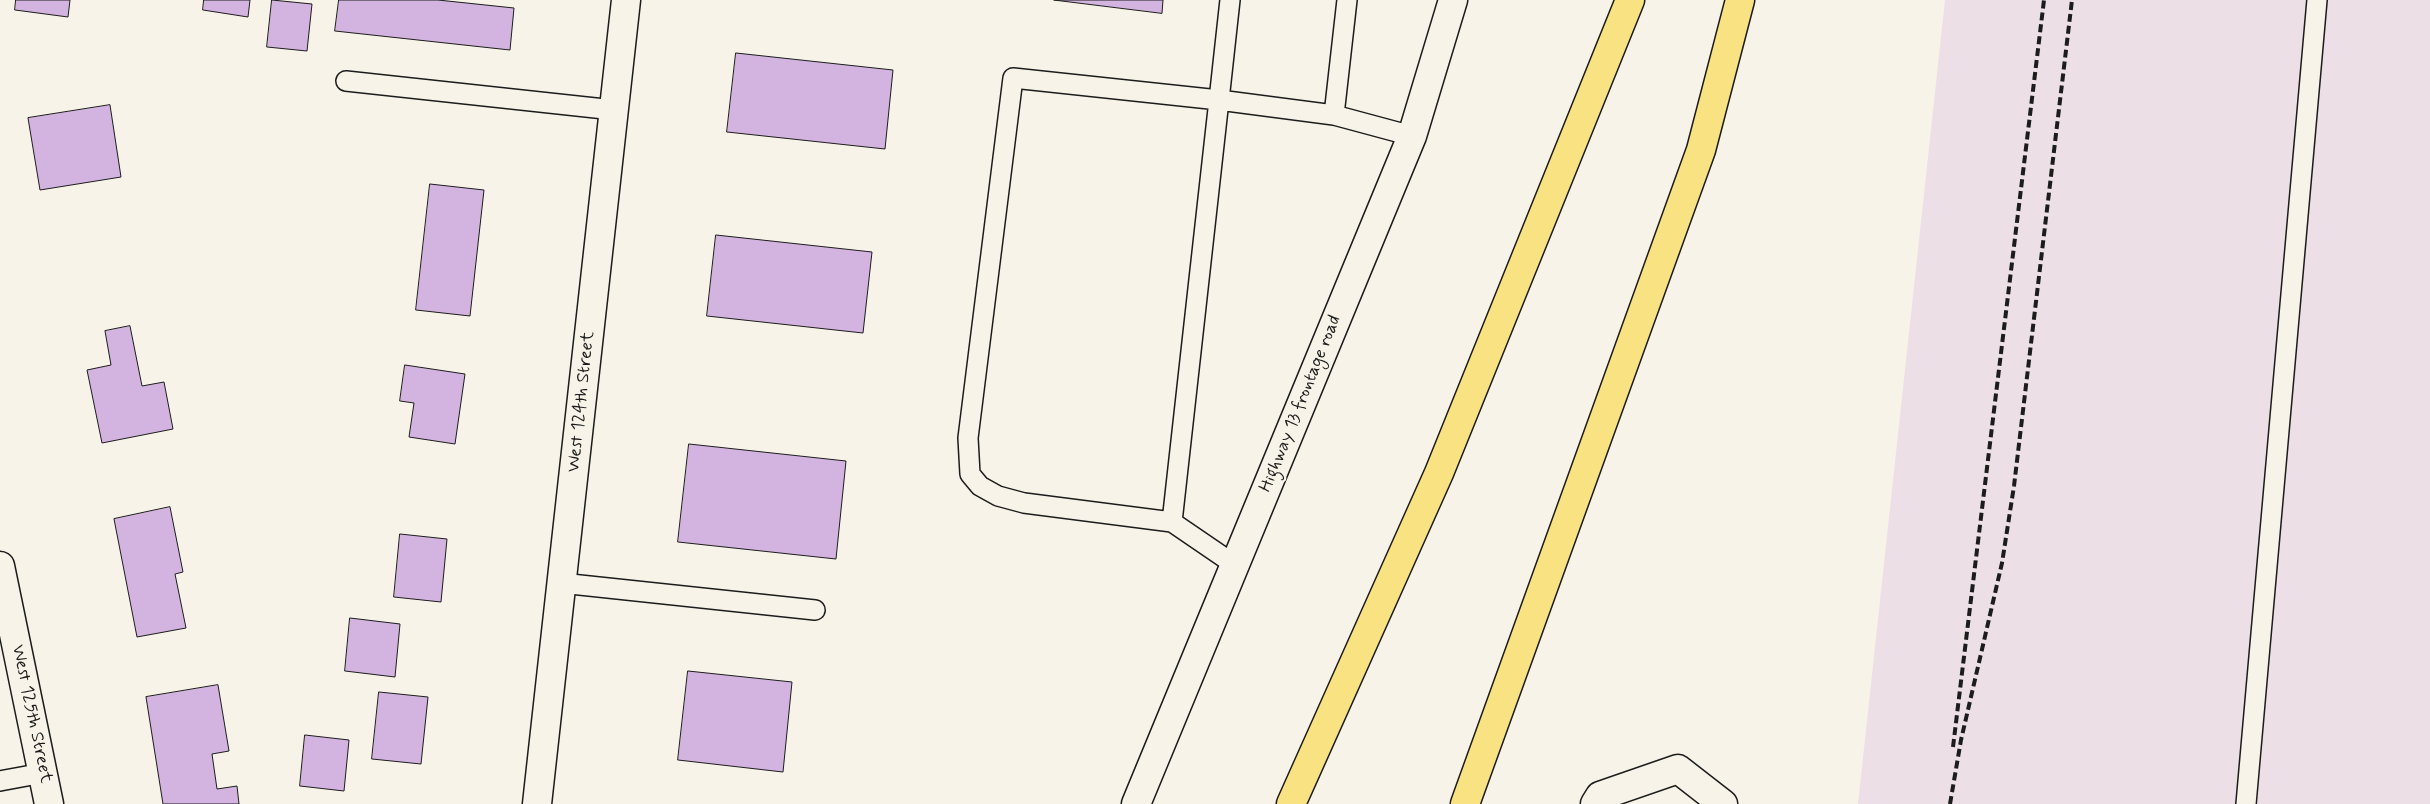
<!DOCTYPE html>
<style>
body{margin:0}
canvas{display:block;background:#f7f3e8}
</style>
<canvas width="2430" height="804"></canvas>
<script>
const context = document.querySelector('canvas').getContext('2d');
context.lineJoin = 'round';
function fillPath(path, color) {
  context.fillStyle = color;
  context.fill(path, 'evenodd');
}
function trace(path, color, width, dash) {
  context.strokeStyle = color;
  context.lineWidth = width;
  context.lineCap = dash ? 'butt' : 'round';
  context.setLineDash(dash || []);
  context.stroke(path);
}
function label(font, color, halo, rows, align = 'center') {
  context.font = font + ' Mynerve,sans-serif';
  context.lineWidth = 4.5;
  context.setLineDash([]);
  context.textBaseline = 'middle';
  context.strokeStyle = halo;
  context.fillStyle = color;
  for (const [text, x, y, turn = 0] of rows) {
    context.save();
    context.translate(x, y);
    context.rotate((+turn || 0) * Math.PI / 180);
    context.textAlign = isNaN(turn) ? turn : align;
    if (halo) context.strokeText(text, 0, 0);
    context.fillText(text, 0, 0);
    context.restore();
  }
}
fillPath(new Path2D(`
 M 1945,0 L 2430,0 L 2430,804 L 1858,804 Z`), '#ece0e6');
const building = new Path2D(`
 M 16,0 L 70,0 L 68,17 L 15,10 Z
 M 204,0 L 250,0 L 248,17 L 203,10 Z
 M 272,0 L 312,4 L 307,51 L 267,47 Z
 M 339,0 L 438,0 L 514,8 L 510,50 L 335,31 Z
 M 1054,0 L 1163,0 L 1162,13 Z
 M 736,53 L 893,70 L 885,149 L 727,132 Z
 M 110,105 L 121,177 L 40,190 L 28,118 Z
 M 430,184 L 484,190 L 470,316 L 416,310 Z
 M 716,235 L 872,252 L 863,333 L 707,316 Z
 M 130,326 L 142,386 L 164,382 L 173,429 L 102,443 L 87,370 L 111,365 L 105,331 Z
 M 405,365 L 465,374 L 455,444 L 409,437 L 414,403 L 400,401 Z
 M 689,444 L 846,461 L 836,559 L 678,542 Z
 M 170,507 L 183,572 L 175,574 L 186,628 L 137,637 L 114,519 Z
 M 400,534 L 447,539 L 441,602 L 394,597 Z
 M 350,618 L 400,624 L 395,677 L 345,671 Z
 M 688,671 L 792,682 L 783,772 L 678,760 Z
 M 218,685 L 229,751 L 212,754 L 217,789 L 237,786 L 239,804 L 163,804 L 146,697 Z
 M 379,692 L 428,697 L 421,764 L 372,759 Z
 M 305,735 L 349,740 L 344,791 L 300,786 Z`);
fillPath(building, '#d3b4e0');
trace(building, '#1c1c1c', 1);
const service = new Path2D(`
 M 1230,0 L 1219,100 L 1334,115 L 1412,136
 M 346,81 L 614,110
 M 1334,115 L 1347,0
 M 1172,522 L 1024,503 L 998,496 L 980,486 L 970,474 L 968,438 L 1013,78 L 1219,100 L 1172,522 L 1235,565
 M 561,583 L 815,610
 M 0,781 L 43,773
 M 2246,804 L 2317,0`);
const minor = new Path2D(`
 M 0,566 L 49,804
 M 537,804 L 626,0
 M 1595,804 L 1600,796 L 1678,769 L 1723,804`);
const tertiary = new Path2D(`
 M 1136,804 L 1412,136 L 1453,0`);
const trunk = new Path2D(`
 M 1291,804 L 1439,473 L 1630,0
 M 1465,804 L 1701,150 L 1740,0`);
trace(service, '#1c1c1c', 22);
trace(minor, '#1c1c1c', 31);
trace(tertiary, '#1c1c1c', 31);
trace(trunk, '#1c1c1c', 31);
trace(service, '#f7f3e8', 19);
trace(minor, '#f7f3e8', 28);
trace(tertiary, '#f7f3e8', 28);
trace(trunk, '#f8e281', 28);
trace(new Path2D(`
 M 1953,747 L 2044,0
 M 1950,804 L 1961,740 L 2002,563 L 2014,486 L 2072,0`), '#1c1c1c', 4, [8, 4]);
label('18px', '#1c1c1c', '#f7f3e8', [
 ["West 124th Street",582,402,-84],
 ["Highway 13 frontage road",1301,404,-68],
 ["West 125th Street",31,714,78]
]);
</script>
